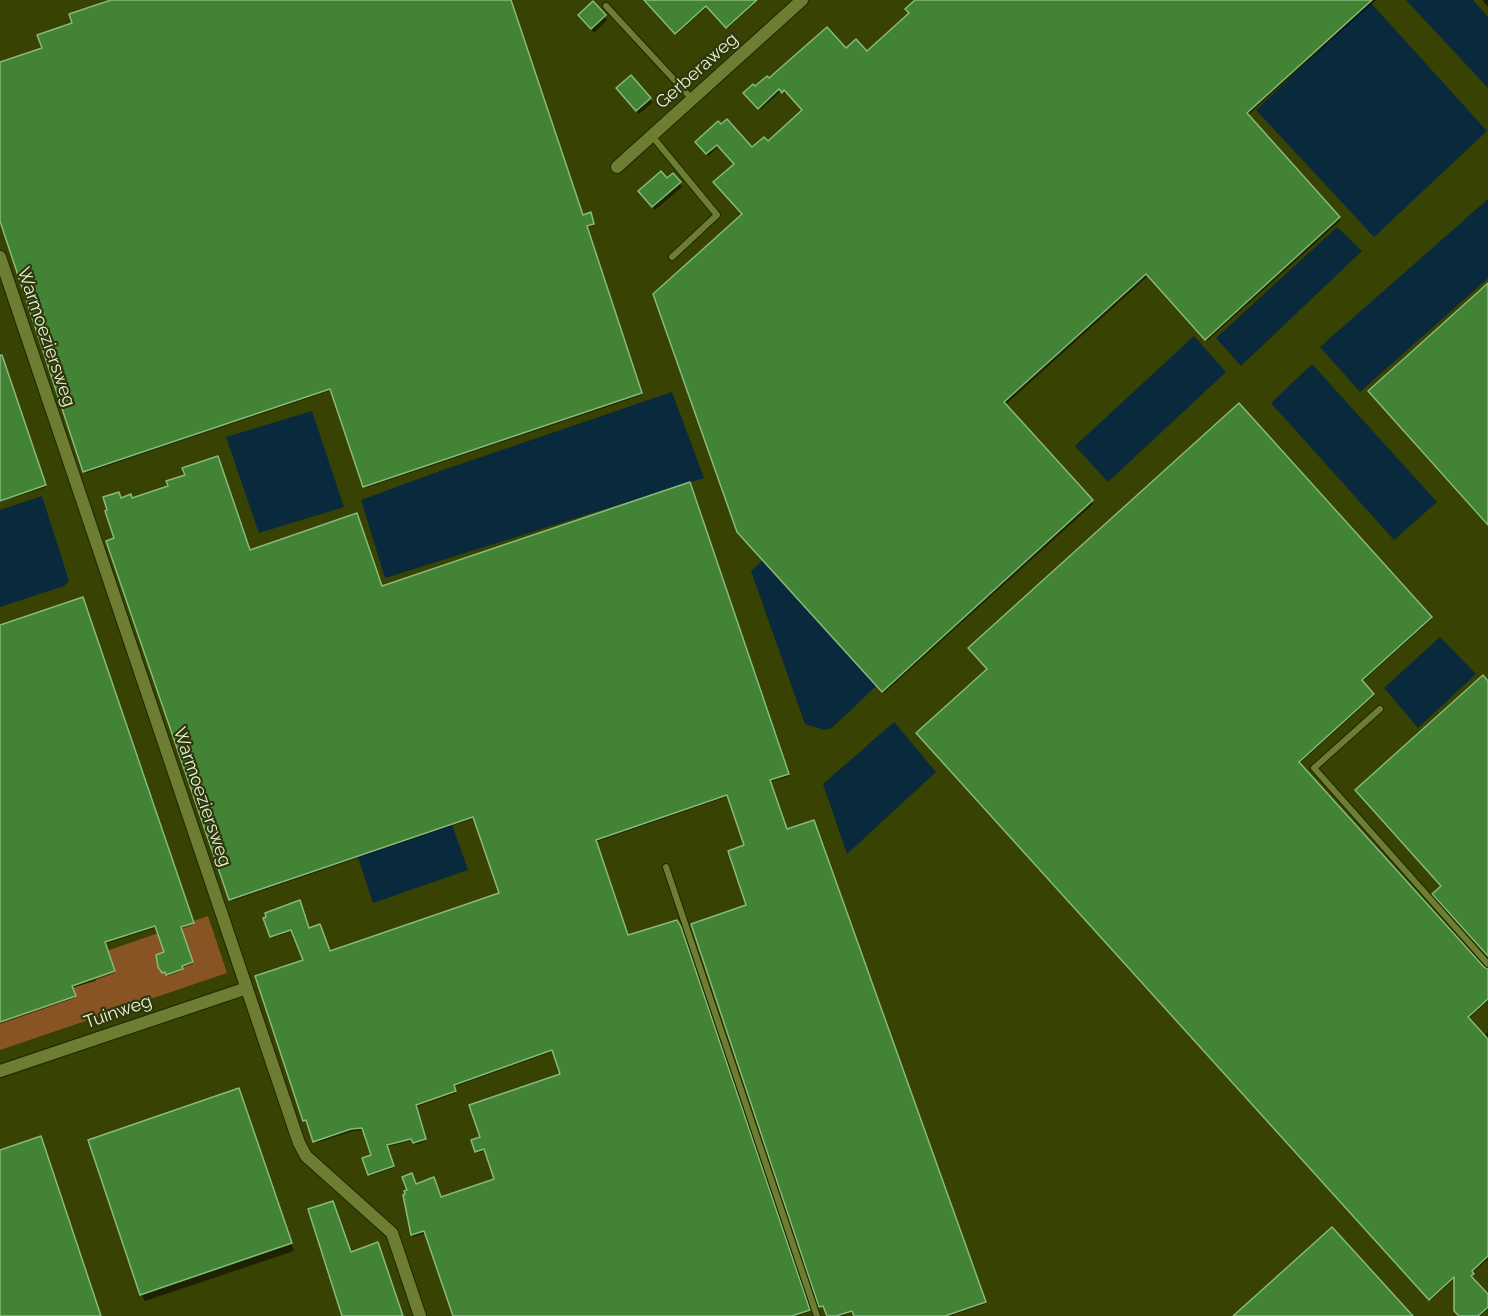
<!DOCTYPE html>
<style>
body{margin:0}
canvas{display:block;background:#374203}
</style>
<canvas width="1488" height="1316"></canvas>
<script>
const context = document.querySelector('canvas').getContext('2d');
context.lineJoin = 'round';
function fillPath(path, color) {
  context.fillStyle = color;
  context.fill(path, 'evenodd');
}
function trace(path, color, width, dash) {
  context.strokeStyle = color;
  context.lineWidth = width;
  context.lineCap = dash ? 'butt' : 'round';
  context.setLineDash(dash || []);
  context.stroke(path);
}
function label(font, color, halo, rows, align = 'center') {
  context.font = font + ' Raleway,sans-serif';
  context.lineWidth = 4.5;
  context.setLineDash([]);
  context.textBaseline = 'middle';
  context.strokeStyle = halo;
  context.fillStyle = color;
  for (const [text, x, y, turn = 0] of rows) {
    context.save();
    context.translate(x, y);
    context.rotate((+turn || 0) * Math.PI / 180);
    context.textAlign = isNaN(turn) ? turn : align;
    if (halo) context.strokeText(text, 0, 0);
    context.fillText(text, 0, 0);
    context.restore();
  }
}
fillPath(new Path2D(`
 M 208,916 L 227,973 L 0,1050 L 0,986 L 71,988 L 96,981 L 89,957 Z`), '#895423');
fillPath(new Path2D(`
 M 1406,0 L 1473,0 L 1488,17 L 1488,88 Z
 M 1370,2 L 1487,131 L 1374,237 L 1256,110 Z
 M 1488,199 L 1488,278 L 1360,392 L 1320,347 Z
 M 1337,227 L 1362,251 L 1241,366 L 1216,338 Z
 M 1194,336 L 1226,372 L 1108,482 L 1075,446 Z
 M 1312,364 L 1437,502 L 1394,540 L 1271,403 Z
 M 672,392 L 704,478 L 385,578 L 361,500 L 440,471 Z
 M 312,411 L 344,507 L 259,533 L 226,437 Z
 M 42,496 L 69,581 L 64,586 L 0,607 L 0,510 Z
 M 804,523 L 916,648 L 832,728 L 824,730 L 805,724 L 751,571 Z
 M 1440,637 L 1476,674 L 1418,728 L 1384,688 Z
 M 894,722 L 936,772 L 847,854 L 823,784 Z
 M 451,822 L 468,870 L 373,903 L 358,857 Z`), '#09293d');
fillPath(new Path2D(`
 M 115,0 L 510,0 L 582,217 L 591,216 L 594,226 L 586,228 L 642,395 L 365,488 L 332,390 L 86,473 L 0,218 L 0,63 L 43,49 L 74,24 Z
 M 645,0 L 759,0 L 728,28 L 708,6 L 676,35 Z
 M 917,0 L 1376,0 L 1247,116 L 1341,220 L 1207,341 L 1148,276 L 1005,405 L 1093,504 L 884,693 L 740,535 L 744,215 L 735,164 L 719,146 L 708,156 L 697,142 L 752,149 L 767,143 L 804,110 L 787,92 L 784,94 L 781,91 L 760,110 L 747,95 L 769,81 L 846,50 L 867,53 L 911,13 Z
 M 1482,0 L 1488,0 L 1488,7 Z
 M 593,3 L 607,20 L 594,33 L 580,15 Z
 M 618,89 L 650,99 L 652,103 L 639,114 Z
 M 667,180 L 679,182 L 682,187 L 655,210 L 643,196 Z
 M 0,351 L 46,487 L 0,502 Z
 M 690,486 L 789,776 L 770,782 L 786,831 L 814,823 L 986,1304 L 950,1316 L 856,1316 L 854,1312 L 842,1316 L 828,1316 L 825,1307 L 822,1308 L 821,1306 L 748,906 L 746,846 L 729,796 L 596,842 L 628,937 L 681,931 L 809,1312 L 798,1316 L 454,1316 L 426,1233 L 413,1237 L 412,1235 L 405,1196 L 416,1185 L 440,1199 L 496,1180 L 486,1150 L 477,1153 L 476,1151 L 482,1138 L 562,1075 L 554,1051 L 454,1087 L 456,1093 L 416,1107 L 426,1141 L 415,1145 L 413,1140 L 387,1147 L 394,1168 L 370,1176 L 364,1159 L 373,1156 L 364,1130 L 353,1131 L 316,1143 L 308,1121 L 305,1120 L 305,961 L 293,931 L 272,938 L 265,919 L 309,930 L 330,952 L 501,894 L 475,818 L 232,901 L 108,542 L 116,539 L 120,500 L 132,500 L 249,552 L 381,588 Z
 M 83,600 L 193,925 L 181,929 L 193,964 L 181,968 L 182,971 L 168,976 L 161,969 L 166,953 L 157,927 L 105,944 L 115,973 L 72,988 L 75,998 L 0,1024 L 0,626 Z
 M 1431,618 L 1432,619 L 1362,682 L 1374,696 L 1299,764 L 1483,969 L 1488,971 L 1488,1001 L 1468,1019 L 1483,1036 L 1488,1032 L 1488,1259 L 1472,1273 L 1473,1276 L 1471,1278 L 1488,1297 L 1488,1309 L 1480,1316 L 1460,1316 L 1456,1277 L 1431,1300 L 919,734 Z
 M 239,1090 L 294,1251 L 145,1301 L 141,1294 Z`), '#0007');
const building = new Path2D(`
 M 111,0 L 511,0 L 583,215 L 591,212 L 594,224 L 587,226 L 642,393 L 363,487 L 330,389 L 83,472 L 0,221 L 0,62 L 42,48 L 37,35 L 72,23 L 69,14 Z
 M 644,0 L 757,0 L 726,28 L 706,6 L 675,34 Z
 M 915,0 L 1372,0 L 1247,113 L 1340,217 L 1205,340 L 1146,274 L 1004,402 L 1093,500 L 882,692 L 737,532 L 653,294 L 742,214 L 713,182 L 734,164 L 717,145 L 706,154 L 695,142 L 718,121 L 721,124 L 727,119 L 752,147 L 764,137 L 768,141 L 802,110 L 784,90 L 782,93 L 779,89 L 758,109 L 743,93 L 753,84 L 755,86 L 767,76 L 769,78 L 827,27 L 846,48 L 856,39 L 867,51 L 909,13 L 905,9 Z
 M 593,1 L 606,15 L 591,29 L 578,15 Z
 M 631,75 L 651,98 L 636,111 L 616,88 Z
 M 661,171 L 667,178 L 673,173 L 681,182 L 652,207 L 638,191 Z
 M 1488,283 L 1488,525 L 1368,391 Z
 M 0,355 L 2,355 L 46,485 L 0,501 Z
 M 1239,403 L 1432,617 L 1362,680 L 1374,694 L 1299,762 L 1484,967 L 1488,969 L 1488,999 L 1468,1017 L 1488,1039 L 1488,1256 L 1472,1271 L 1474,1274 L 1471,1276 L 1488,1294 L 1488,1307 L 1478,1316 L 1459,1316 L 1454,1311 L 1454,1277 L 1429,1300 L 916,733 L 987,669 L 968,648 Z
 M 218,456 L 250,550 L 357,513 L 382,586 L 690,482 L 789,774 L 770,780 L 787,829 L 814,820 L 986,1302 L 945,1316 L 854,1316 L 852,1311 L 836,1316 L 827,1316 L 823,1306 L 819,1307 L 691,924 L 746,905 L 728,851 L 744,845 L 727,795 L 596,840 L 628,935 L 677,920 L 681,927 L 810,1310 L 792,1316 L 453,1316 L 424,1231 L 411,1235 L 403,1195 L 405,1194 L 404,1191 L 407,1190 L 402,1177 L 412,1173 L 416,1184 L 434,1177 L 441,1197 L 494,1179 L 484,1149 L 475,1152 L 471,1140 L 480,1137 L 469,1105 L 560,1074 L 552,1050 L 454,1085 L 456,1091 L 416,1105 L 426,1139 L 413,1143 L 411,1139 L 387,1145 L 394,1166 L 368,1175 L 362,1158 L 371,1155 L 362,1128 L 351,1129 L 313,1142 L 306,1120 L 303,1121 L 255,976 L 303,960 L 291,930 L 270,937 L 263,918 L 266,917 L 265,913 L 300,900 L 309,928 L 320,924 L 330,951 L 499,893 L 473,817 L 229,900 L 106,541 L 114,538 L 105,511 L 107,510 L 103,497 L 119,492 L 121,498 L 131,494 L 132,498 L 168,486 L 166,481 L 185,475 L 182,468 Z
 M 83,597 L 194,923 L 181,927 L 193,962 L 182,966 L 183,969 L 166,975 L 165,972 L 162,973 L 158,967 L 156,955 L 164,952 L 155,926 L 105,942 L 115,971 L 72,986 L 76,996 L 0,1022 L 0,625 Z
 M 1483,675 L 1488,681 L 1488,956 L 1432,894 L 1441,886 L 1355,790 Z
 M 239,1088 L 292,1243 L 140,1295 L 88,1140 Z
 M 41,1136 L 101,1316 L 0,1316 L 0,1150 Z
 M 333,1201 L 351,1252 L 378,1242 L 403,1316 L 342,1316 L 308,1209 Z
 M 1332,1227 L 1413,1316 L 1233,1316 Z`);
fillPath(building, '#438335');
trace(building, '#87ba7c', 1.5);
const service = new Path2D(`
 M 606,6 L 692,99
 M 652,136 L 717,215 L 672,257
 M 1380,709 L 1314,768 L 1488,964
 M 666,867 L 817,1316`);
const minor = new Path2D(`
 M 617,167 L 802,0
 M 0,257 L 299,1143 L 306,1156 L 392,1233 L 420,1316
 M 0,1071 L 247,988`);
trace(service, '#1f2700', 8);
trace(minor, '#1f2700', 14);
trace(service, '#6d7d31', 6);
trace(minor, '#6d7d31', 12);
label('18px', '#ebf6d0', '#2e360e', [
 ["Gerberaweg",697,71,-42],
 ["Warmoeziersweg",46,337,71],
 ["Warmoeziersweg",202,797,71],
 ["Tuinweg",118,1012,-19]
]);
</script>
